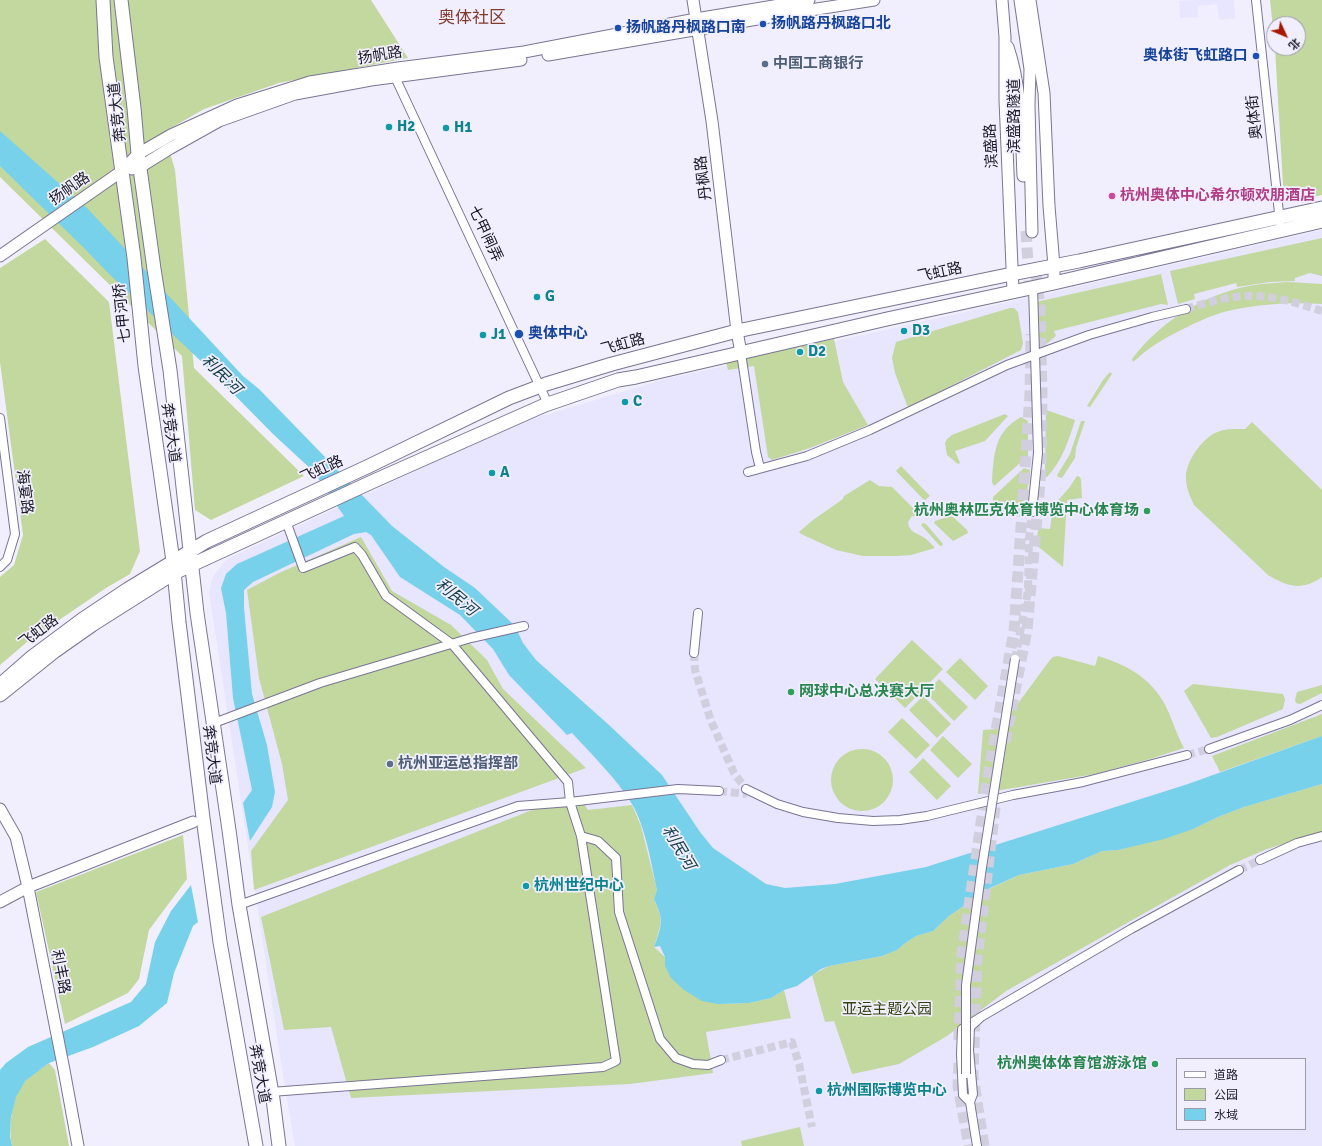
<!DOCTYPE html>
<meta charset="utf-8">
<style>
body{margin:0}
#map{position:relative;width:1322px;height:1146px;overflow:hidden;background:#f1effd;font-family:Signika,"Noto Sans SC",sans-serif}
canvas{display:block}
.legend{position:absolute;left:1176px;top:1058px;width:130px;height:72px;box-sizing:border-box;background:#f1effd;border:1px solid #9c9aa7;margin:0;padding:5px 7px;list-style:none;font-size:12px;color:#1c1a27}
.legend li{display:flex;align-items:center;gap:8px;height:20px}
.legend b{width:20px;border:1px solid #9c9aa7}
.north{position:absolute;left:1266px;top:16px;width:40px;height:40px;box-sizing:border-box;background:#f1effd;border:1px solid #9c9aa7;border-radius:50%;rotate:134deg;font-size:11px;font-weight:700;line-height:16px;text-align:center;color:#1c1a27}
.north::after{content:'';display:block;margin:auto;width:14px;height:18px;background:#a81800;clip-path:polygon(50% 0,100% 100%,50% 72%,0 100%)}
</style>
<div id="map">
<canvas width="1322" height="1146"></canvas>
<ul class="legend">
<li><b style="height:5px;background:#fff"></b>道路</li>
<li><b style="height:11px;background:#c2d89e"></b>公园</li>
<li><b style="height:11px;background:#77d1eb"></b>水域</li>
</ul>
<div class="north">北</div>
</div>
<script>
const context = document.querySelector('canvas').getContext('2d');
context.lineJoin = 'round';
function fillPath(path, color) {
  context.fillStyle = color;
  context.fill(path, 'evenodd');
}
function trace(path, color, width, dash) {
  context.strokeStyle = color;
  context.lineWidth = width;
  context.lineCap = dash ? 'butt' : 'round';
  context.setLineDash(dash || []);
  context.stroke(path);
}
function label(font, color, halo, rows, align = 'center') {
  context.font = font + ' Signika,"Noto Sans SC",sans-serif';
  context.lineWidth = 3.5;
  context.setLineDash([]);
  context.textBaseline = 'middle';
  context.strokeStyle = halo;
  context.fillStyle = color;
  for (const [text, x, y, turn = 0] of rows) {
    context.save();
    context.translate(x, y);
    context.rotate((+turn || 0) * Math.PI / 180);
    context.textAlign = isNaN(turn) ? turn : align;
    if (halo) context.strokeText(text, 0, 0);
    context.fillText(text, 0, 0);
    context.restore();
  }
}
fillPath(new Path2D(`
 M 1193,0 L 1234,0 L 1235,18 L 1219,20 L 1217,4 L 1198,6 L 1198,17 L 1180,18 L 1179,1 Z
 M 1322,230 L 1322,1146 L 295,1146 L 285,1088 L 209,592 L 212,579 L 217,571 L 227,559 L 465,448 L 532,419 L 662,380 L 1045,294 ZM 1177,1059 L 1305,1059 L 1305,1129 L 1177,1129 Z`), '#e8e5ff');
fillPath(new Path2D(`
 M 0,0 L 371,0 L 408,58 L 279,83 L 204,109 L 164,132 L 175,170 L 194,368 L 304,476 L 211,520 L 195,510 L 182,356 L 0,177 Z
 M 1270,0 L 1322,0 L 1322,195 L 1297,201 C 1289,197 1284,194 1283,185 L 1275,48 L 1298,48 L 1298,24 L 1274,24 L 1274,38 Z
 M 1322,238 L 1322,276 L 1310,273 L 1295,278 L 1295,281 L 1269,282 L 1237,287 L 1236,283 L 1194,294 L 1195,299 L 1178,304 L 1170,271 Z
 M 45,239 L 109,302 L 140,551 L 130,574 L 106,588 L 27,642 L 0,665 L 0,577 L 14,565 L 23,535 L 0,362 L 0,268 Z
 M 1161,274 L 1168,305 L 1161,304 L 1054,331 L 1056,336 L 1045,345 L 1037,341 L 1036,302 Z
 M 1288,282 L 1322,284 L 1322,304 C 1289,302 1256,304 1224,312 C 1205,317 1167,336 1150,348 C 1144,352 1138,358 1133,362 L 1132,359 C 1162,319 1211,290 1261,284 C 1270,283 1279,283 1288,282 Z
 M 1010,308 L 1014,308 L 1018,312 L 1023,343 L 1021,350 L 908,408 L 895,373 L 892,358 L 896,342 Z
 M 834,339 L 843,382 L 868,425 L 810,448 L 772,460 L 768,457 L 754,366 L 728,370 L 726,362 Z
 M 1110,372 L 1112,374 L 1090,407 L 1087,406 L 1103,380 Z
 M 1046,410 L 1075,420 C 1069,440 1062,461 1047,477 L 1045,476 Z
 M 1005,414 L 1008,416 L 985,441 L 955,451 L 960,463 L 958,464 L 947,455 L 945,443 L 947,439 L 952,435 Z
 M 1021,417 L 1028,421 L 1028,456 L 994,486 L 992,482 C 994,454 994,432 1021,417 Z
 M 1081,421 L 1085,421 L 1076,448 L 1075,458 L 1062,478 L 1058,477 L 1057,475 L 1059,472 L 1070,454 Z
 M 1252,422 L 1322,490 L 1322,577 C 1302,591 1288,587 1268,575 L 1194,505 C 1190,496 1186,488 1186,478 C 1185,463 1201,440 1215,433 C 1224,428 1235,429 1245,429 Z
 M 901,466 L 930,496 L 925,500 L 923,499 L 896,471 Z
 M 1024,468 L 1030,470 L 1026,499 L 1005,513 L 993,500 L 993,497 Z
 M 1077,476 L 1080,477 L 1081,480 L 1082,498 L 1067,500 L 1063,567 L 1035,544 L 1039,528 L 1050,529 L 1053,506 L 1069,488 Z
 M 870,480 L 879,486 L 892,487 L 919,514 L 921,517 L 912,516 L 908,522 C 909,532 915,532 923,537 C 927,539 931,544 935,548 L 911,555 L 897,556 L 863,556 L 836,550 L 801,534 L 799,532 L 813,520 L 843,499 L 844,496 Z
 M 950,516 L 953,517 L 967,530 L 968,533 L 953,541 L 934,523 L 935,521 Z
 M 923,523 L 926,524 L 943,544 L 942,546 L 940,546 L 921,525 Z
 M 361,537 L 392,591 L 451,625 L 487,660 L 503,689 L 586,768 L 254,890 L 251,851 L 288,800 L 282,764 L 259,678 L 247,590 L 279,573 Z
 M 912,640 L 943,669 L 905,708 L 875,679 Z
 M 1058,656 L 1095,666 L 1098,656 C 1124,664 1146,675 1161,698 C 1171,713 1175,732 1184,748 L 1150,759 L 1095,774 L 978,794 L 983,730 L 997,729 L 1002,725 L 1050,660 L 1053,657 Z
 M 960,658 L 988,686 L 975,700 L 946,672 Z
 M 939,679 L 968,707 L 954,721 L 926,693 Z
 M 1193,684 L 1283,694 L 1285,699 L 1283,709 L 1217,737 L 1211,738 L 1184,691 Z
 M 1322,685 L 1322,693 L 1300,704 L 1296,703 L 1295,700 L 1297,692 Z
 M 923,696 L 951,724 L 937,738 L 909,710 Z
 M 1322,714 L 1322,736 L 1220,772 L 1212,756 Z
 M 902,718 L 930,745 L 916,759 L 888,732 Z
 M 943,736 L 972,764 L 958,778 L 930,750 Z
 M831 780a31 31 0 1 1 62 0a31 31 0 1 1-62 0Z
 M 923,758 L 951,786 L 937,800 L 909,772 Z
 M 1322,784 L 1322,832 L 1267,849 L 1230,865 L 1006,991 L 947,1036 L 899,1064 L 852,1074 L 834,1021 L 825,1022 L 812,975 L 829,966 L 882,956 L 897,950 L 904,944 L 916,936 L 933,931 L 949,916 L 989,889 L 1019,875 L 1073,864 L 1102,851 L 1118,850 L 1193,829 L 1218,817 L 1244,807 Z
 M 579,796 L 588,810 L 632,805 L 641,826 L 657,890 L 654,899 C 664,921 661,925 654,947 L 665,957 L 665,966 L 718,1004 L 749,1003 L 771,998 L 784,990 L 791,1018 L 706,1032 L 713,1073 L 630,1084 L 351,1098 L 331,1027 L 284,1030 L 261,917 L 565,797 Z
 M 183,835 L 187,879 L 149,930 L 139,979 L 128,993 L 65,1024 L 36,892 Z
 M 49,1063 L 55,1070 L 69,1146 L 12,1146 C 8,1127 12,1094 26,1080 C 33,1073 41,1069 49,1063 Z
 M 800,1127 L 804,1146 L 742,1146 L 741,1141 Z`), '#c2d89e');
fillPath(new Path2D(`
 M 0,131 L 88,209 L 243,376 L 259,389 L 392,526 L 444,567 L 475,588 L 515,626 L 523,643 L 536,660 L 609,725 L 662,775 L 700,832 L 713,848 L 766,884 L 785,888 L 835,884 L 926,867 L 1188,784 L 1322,736 L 1322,784 L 1244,807 L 1218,817 L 1193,829 L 1164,839 L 1118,850 L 1102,851 L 1073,864 L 1019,875 L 990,888 L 949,916 L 933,931 L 916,936 L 904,944 L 897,950 L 882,956 L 829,966 L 821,969 L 797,986 L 784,990 L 771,998 L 749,1003 L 718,1004 L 702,1001 L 684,990 L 671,978 L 665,966 L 665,957 L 660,946 L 654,947 C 662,926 664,920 654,899 L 657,890 C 651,863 646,828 632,804 C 617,779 592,755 572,733 L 567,735 L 509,675 L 493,649 L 460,615 L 400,577 L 371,535 L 366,532 L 354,534 L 253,582 L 244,590 L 244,608 L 252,694 L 267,745 L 275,792 L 272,807 L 250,841 L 243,803 L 252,790 L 233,698 L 226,613 L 221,588 L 226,574 L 237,564 L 344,516 L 313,471 L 273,434 L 205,365 L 109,274 L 85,249 L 0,166 Z
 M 191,885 L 198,922 L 193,926 L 174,973 L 167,1003 L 139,1026 L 93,1047 L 49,1063 L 25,1081 L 16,1097 L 11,1117 L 10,1136 L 12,1146 L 0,1146 L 0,1070 L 6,1063 L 28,1047 L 131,1002 L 146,984 L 155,942 L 171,911 Z`), '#77d1eb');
trace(new Path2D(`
 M 1186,309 C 1208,302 1232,295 1256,296 C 1279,297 1300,304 1322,311
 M 694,653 L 695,670 L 711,721 L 734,773 L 746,789
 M 1015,659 L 1028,591 L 1029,539 L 1032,512
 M 1187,755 L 1209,749
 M 719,791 L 747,794
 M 1239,870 L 1260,860
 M 721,1060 L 792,1042 L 799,1064 L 812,1127
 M 966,1074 L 970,1102`), '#d1cfdd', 8, [8, 4]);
trace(new Path2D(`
 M 1026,231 L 1030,297
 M 1005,742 L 1027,630 L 1041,471 L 1042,393 L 1040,308 L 1035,265
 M 959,1040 L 962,954 L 988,775 L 1014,631 L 1030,394 L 1031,334
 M 959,1063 L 958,1086 L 969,1146
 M 984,1146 L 973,1076 L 977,960 L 996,799`), '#d1cfdd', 11, [11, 5.5]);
const street = new Path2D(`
 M 1256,0 L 1280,222
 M 395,77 L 548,404
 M 741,353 L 756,452 L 760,468
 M 0,418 L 15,534 L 7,560 L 0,567
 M 748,472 L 807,456 L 870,430 L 1007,365 L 1089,335 L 1152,317 L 1186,309
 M 1032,512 L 1038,453 L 1033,287
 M 694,653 L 698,613
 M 214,723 L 320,683 L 471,638 L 524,626
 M 1209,749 L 1290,720 L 1322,705
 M 746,789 L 777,804 L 803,812 L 838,818 L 873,821 L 900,820 L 927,816 L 1013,795 L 1083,782 L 1187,755
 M 581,836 L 598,841 L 616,858 L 619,912 L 660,1039 L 676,1058 L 693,1064 L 708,1065 L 721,1060
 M 1260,860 L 1297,843 L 1322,836
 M 239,905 L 518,806 L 570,802 L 678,789 L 719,791
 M 981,1017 L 1131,929 L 1239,870
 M 271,1092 L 603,1067 L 616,1061 L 581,836 L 570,802 L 568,782 L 452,644 L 386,596 L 362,555 L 355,547 L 303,568 L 286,521
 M 970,1102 L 973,1094 L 969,1050 L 970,1027 L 981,1017 L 962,1029 L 961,1054 L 963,1095 L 970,1102 L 977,1146`);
const secondary = new Path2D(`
 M 693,0 L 712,121 L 737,331 L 741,353
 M 1002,0 L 1005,37 L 1005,100 L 1013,291
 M 1020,0 L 1030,69 L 1029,105 L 1032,232
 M 1030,0 L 1044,93 L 1049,206 L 1054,266 L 1054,283
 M 1008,47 C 1022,88 1021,133 1023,176
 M 548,55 L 804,11 L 874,0
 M 132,169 L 140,167 L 169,149 L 219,121 L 295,94 L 371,80 L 521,60
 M 0,256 L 122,171 L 138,154 L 171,135 L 237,105 L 310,82 L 398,68 L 524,52 L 696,19 L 809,0
 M 0,809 L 16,837 L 28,887 L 64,1070 L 78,1146
 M 0,902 L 28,887 L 193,822`);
const primary = new Path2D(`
 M 103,0 L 106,57 L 134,258 L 145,366 L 173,561 L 179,622 L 203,818 L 220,942 L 256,1146
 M 121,0 L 134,108 L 138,154 L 154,269 L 170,370 L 197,613 L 229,830 L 239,905 L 273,1099 L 279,1146
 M 0,685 L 32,657 L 83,619 L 128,589 L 207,541 L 369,466 L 509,398 L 546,384 L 612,364 L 737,331 L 1012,274 L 1079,261 L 1322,208
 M 0,695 L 55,651 L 92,625 L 174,573 L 376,480 L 545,405 L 618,380 L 636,377 L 887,319 L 1054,283 L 1322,221`);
trace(street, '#797594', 10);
trace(secondary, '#797594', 13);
trace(primary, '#797594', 15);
trace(street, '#fff', 8);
trace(secondary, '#fff', 11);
trace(primary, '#fff', 13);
const streetBridge = new Path2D(`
 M 966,1074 L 966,985 L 982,867 L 1015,659`);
trace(streetBridge, '#797594', 10, []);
trace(streetBridge, '#fff', 8);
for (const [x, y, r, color] of [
 [763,24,4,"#1a4fb4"],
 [618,28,4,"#1a4fb4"],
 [1256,56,4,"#1a4fb4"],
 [765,64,4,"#5c6f8a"],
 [389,127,4,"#0f9aa8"],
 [446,128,4,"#0f9aa8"],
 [1112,196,4,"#d1479c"],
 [537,297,4,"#0f9aa8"],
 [904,331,4,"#0f9aa8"],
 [519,334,5,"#1a4fb4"],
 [483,335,4,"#0f9aa8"],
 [800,352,4,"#0f9aa8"],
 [625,402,4,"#0f9aa8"],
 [492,473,4,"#0f9aa8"],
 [1147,511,4,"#2e9e5b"],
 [791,692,4,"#2e9e5b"],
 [390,764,4,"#5c6f8a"],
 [526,886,4,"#0f9aa8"],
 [1155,1064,4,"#2e9e5b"],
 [819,1091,4,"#0f9aa8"]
]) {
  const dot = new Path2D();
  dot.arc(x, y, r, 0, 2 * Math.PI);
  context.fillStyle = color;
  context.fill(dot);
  trace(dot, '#f1effd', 1.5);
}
label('bold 15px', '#164399', '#f1effd', [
 ["扬帆路丹枫路口北",771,24],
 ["扬帆路丹枫路口南",626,28],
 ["奥体街飞虹路口",1248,56,"right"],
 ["奥体中心",528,334]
], 'left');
label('15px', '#1c1a27', '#f1effd', [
 ["扬帆路",380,56,-9],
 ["奔竞大道",118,112,-96],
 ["滨盛路隧道",1015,116,-90],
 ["奥体街",1255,117,-96],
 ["滨盛路",992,146,-93],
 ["丹枫路",704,178,-97],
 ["扬帆路",70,189,-35],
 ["七甲闸弄",485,234,65],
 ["飞虹路",940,273,-12],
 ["七甲河桥",123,313,-96],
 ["飞虹路",623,345,-15],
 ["奔竞大道",170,433,82],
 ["飞虹路",322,470,-25],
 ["海宴路",24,492,83],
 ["飞虹路",39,632,-37],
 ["奔竞大道",211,755,83],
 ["利丰路",60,972,79],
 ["奔竞大道",259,1074,80]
]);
label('bold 15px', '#4e5e75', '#f1effd', [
 ["中国工商银行",773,64],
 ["杭州亚运总指挥部",398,764]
], 'left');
label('bold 15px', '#0d838f', '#f1effd', [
 ["H2",397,127],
 ["H1",454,128],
 ["G",545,297],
 ["D3",912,331],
 ["J1",491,335],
 ["D2",808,352],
 ["C",633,402],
 ["A",500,473],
 ["杭州世纪中心",534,886],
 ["杭州国际博览中心",827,1091]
], 'left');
label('bold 15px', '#b23c85', '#f1effd', [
 ["杭州奥体中心希尔顿欢朋酒店",1120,196]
], 'left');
label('bold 15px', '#27864d', '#f1effd', [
 ["杭州奥林匹克体育博览中心体育场",1139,511],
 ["网球中心总决赛大厅",799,692,"left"],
 ["杭州奥体体育馆游泳馆",1147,1064]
], 'right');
label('15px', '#324110', '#f1effd', [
 ["亚运主题公园",887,1010]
]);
label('italic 16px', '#18424d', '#f1effd', [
 ["利民河",221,375,45],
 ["利民河",456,598,40],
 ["利民河",678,848,59]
]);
label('17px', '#813b2e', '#f1effd', [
 ["奥体社区",472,19]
]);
</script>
